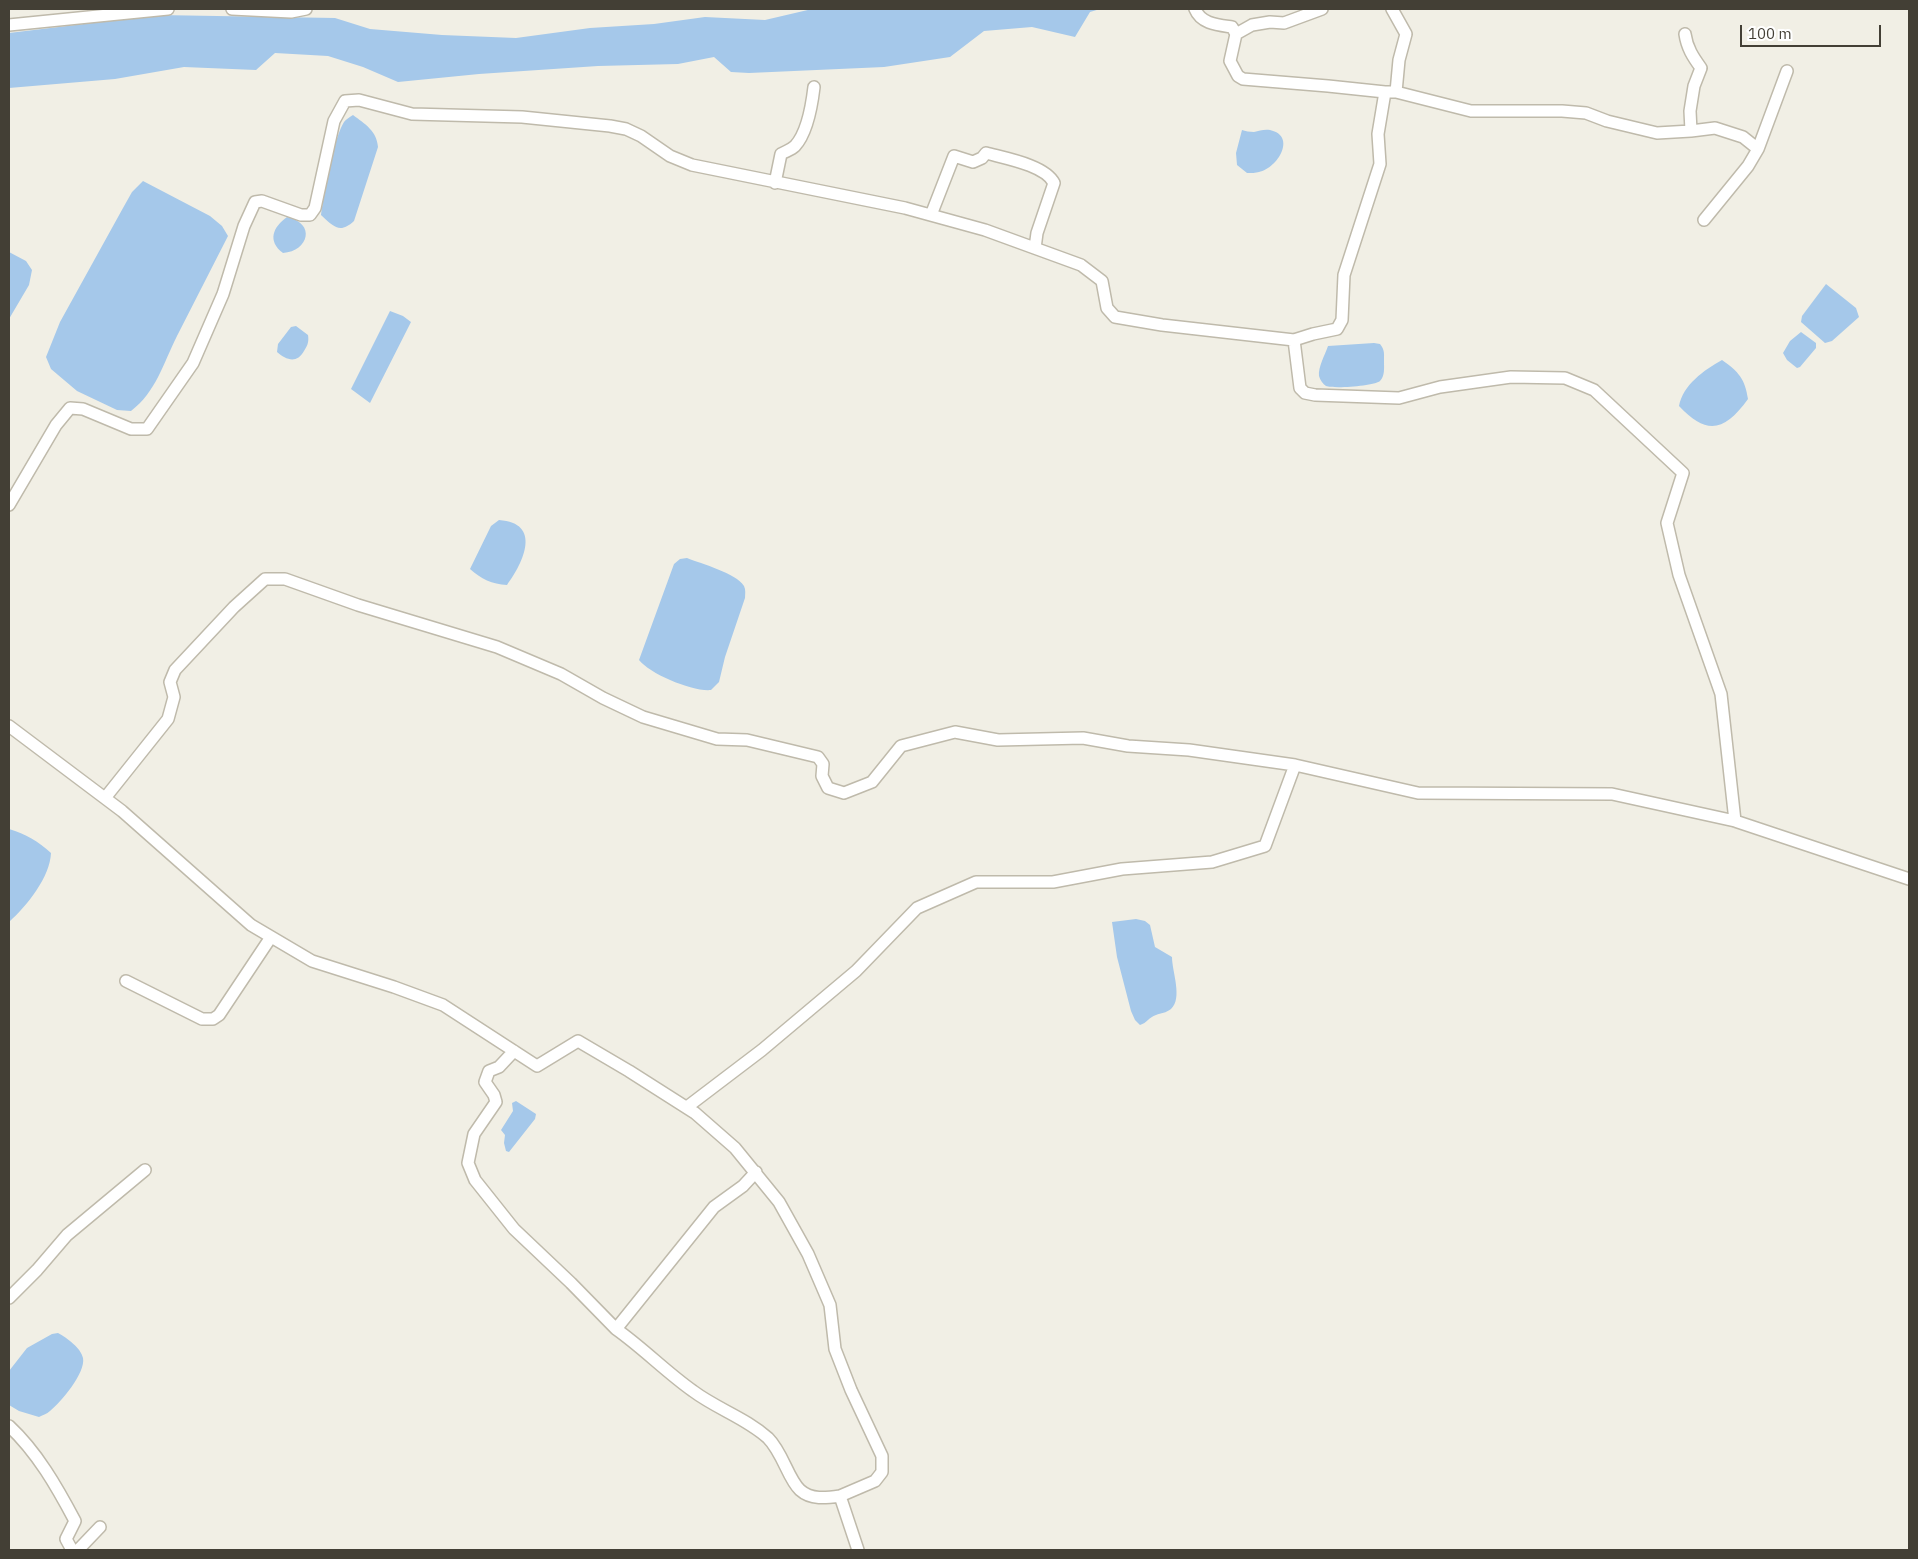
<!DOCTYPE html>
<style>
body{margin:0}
#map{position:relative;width:1918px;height:1559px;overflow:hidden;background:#f1efe5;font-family:"IBM Plex Sans",sans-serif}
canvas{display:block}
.frame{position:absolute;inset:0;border:10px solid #433f35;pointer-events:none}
.scale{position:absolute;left:1740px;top:25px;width:141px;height:22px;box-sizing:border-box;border:2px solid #433f35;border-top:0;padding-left:6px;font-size:15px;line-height:18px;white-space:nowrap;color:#433f35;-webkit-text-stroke:4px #fff;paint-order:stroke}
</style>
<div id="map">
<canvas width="1918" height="1559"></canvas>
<div class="frame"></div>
<div class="scale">100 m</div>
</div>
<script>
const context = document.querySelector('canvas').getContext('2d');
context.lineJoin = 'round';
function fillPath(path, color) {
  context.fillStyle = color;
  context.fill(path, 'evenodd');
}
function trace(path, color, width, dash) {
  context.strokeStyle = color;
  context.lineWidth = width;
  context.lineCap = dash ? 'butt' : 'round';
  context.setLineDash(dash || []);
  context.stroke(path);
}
fillPath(new Path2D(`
 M 812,9 L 1100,9 L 1090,12 L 1075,37 L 1032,27 L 984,31 L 950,57 L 884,67 L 749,73 L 731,72 L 714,57 L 678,64 L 598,66 L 479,74 L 398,82 L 363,67 L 328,56 L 275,53 L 256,70 L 184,67 L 115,79 L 9,88 L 9,33 L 158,15 L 335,18 L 370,29 L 442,35 L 516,38 L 590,28 L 654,24 L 705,17 L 765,20 Z
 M 353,115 C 365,124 377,131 378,147 L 354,221 C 340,234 334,227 321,215 C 324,193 333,140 344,122 C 346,119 350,117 353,115 Z
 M 1242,130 C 1245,131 1250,132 1254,132 C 1259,131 1264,129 1270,130 C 1297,136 1278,168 1259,172 C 1256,173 1251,173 1247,173 L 1237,165 L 1236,153 Z
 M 143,181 L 210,216 L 222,226 L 228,236 C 211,269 194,303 177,336 C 163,364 156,392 131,411 L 117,410 L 77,391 L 51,369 L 46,357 L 60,322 L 123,208 L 132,192 Z
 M 287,217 C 316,223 309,251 283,253 C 267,241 273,227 287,217 Z
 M 9,252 L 26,261 L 32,270 L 29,285 L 9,319 Z
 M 1826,284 L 1856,308 L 1859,317 L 1832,341 L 1825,343 L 1801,322 L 1802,316 Z
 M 390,311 L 403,316 L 411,322 L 370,403 L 351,389 Z
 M 296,326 L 308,335 C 309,341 308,345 304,351 C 297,364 286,360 277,352 L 278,344 L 291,327 Z
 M 1801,332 L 1816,343 L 1816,348 L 1800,367 L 1797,368 L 1787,360 L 1783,353 L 1790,341 Z
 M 1374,343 L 1380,344 C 1385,350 1384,354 1384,362 C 1384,368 1385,376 1380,381 C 1374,386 1334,389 1326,386 C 1323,384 1320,380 1319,376 C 1318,367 1325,355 1328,346 Z
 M 1722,360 C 1739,372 1745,379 1748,399 C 1725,431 1707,436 1679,406 C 1683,385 1704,370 1722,360 Z
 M 499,520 C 542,523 524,562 507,585 C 492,584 481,579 470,569 L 491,526 Z
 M 687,558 C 702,564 736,573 744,586 C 746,590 745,594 745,598 L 725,657 L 719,682 L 711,690 C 693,692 650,674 639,660 L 674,564 L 680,559 Z
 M 9,829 C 26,834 38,841 51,853 C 50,877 27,906 9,922 Z
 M 1136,919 L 1145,921 L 1150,925 L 1155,947 L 1172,957 C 1172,972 1183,998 1171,1009 C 1166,1013 1161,1013 1156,1015 C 1149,1017 1147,1023 1140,1025 L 1135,1020 L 1131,1011 L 1117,957 L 1112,922 Z
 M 516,1101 L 536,1114 L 535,1119 L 509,1152 L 506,1151 L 504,1143 L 505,1135 L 501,1130 L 513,1111 L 512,1103 Z
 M 58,1333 C 67,1338 81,1348 83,1358 C 86,1373 60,1403 50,1411 C 47,1414 42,1415 39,1417 L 19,1411 L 9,1405 L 9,1371 L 27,1348 L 52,1334 Z`), '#a5c8ea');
const street = new Path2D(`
 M 232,9 L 291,12 L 306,9
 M 1195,9 C 1201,24 1218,25 1232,27 L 1236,34 L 1230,61 L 1238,76 L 1243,79 L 1328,86 L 1385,92
 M 1392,9 L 1406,34 L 1399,60 L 1396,92
 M 9,25 L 168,9
 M 1236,34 L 1252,25 L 1270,22 L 1284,23 L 1322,9
 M 1685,34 C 1687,48 1693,57 1701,68 L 1694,86 L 1690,111 L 1691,131
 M 1758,149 L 1787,71
 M 775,183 L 781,154 C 786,151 791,150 795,146 C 807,133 812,104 814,87
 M 931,215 L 954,156 L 973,162 L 982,158 L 986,153 C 1004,158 1045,165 1054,183 L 1037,233 L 1035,248
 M 1294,340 L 1300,388 L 1305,393 L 1315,395 L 1399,398 L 1440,387 L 1511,377 L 1565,378 L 1594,390 L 1683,473 L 1667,523 L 1679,575 L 1721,694 L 1735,821
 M 9,505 L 56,425 L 70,408 L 83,409 L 131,429 L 147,429 L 193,363 L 223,294 L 244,226 L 255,202 L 262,201 L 301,215 L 310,215 L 315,208 L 334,121 L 345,101 L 359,100 L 412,114 L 522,117 L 610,126 L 626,129 L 641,136 L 670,156 L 692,165 L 905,208 L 985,230 L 1081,265 L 1102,281 L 1107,308 L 1115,317 L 1162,325 L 1294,340 L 1313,334 L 1337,329 L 1342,320 L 1344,275 L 1380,164 L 1378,134 L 1385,92 L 1396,92 L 1471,111 L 1562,111 L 1586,113 L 1607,121 L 1657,133 L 1691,131 L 1715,128 L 1743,137 L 1758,149 L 1748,166 L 1704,220
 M 9,726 L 122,811 L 251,925 L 312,961 L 394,987 L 443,1005 L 537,1066 L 578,1041 L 629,1071 L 695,1113 L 735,1148 L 779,1202 L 808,1254 L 830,1305 L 835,1349 L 851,1390 L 882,1456 L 882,1472 L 875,1481 L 840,1496 L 858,1550
 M 105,798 L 168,719 L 174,697 L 170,682 L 175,670 L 234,607 L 265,579 L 285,579 L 358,605 L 497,647 L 561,674 L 603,698 L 643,717 L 717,739 L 747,740 L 818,757 L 823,764 L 822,776 L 828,788 L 844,793 L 872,782 L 901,746 L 955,732 L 998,740 L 1083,738 L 1128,746 L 1189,750 L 1295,765
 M 126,981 L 202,1019 L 213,1019 L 219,1015 L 271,937
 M 514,1051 L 499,1067 L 489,1071 L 485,1082 L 494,1095 L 496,1102 L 474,1134 L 468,1163 L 475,1180 L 514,1229 L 571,1283 L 616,1329 L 714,1207 L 743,1186 L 756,1172
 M 687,1107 L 762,1050 L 856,971 L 917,908 L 976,882 L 1053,882 L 1122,869 L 1212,862 L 1265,846 L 1295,765 L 1418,793 L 1612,794 L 1735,821 L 1909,879
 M 9,1298 L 37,1270 L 67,1235 L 145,1170
 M 616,1329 C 643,1348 666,1372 693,1391 C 717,1409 746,1418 768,1438 C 783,1453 788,1479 800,1490 C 811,1500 826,1498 840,1496
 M 9,1426 C 37,1452 57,1487 75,1521 L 66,1539 L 72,1550
 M 78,1550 L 100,1527`);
trace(street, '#bfbaab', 14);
trace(street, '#fff', 11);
</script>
